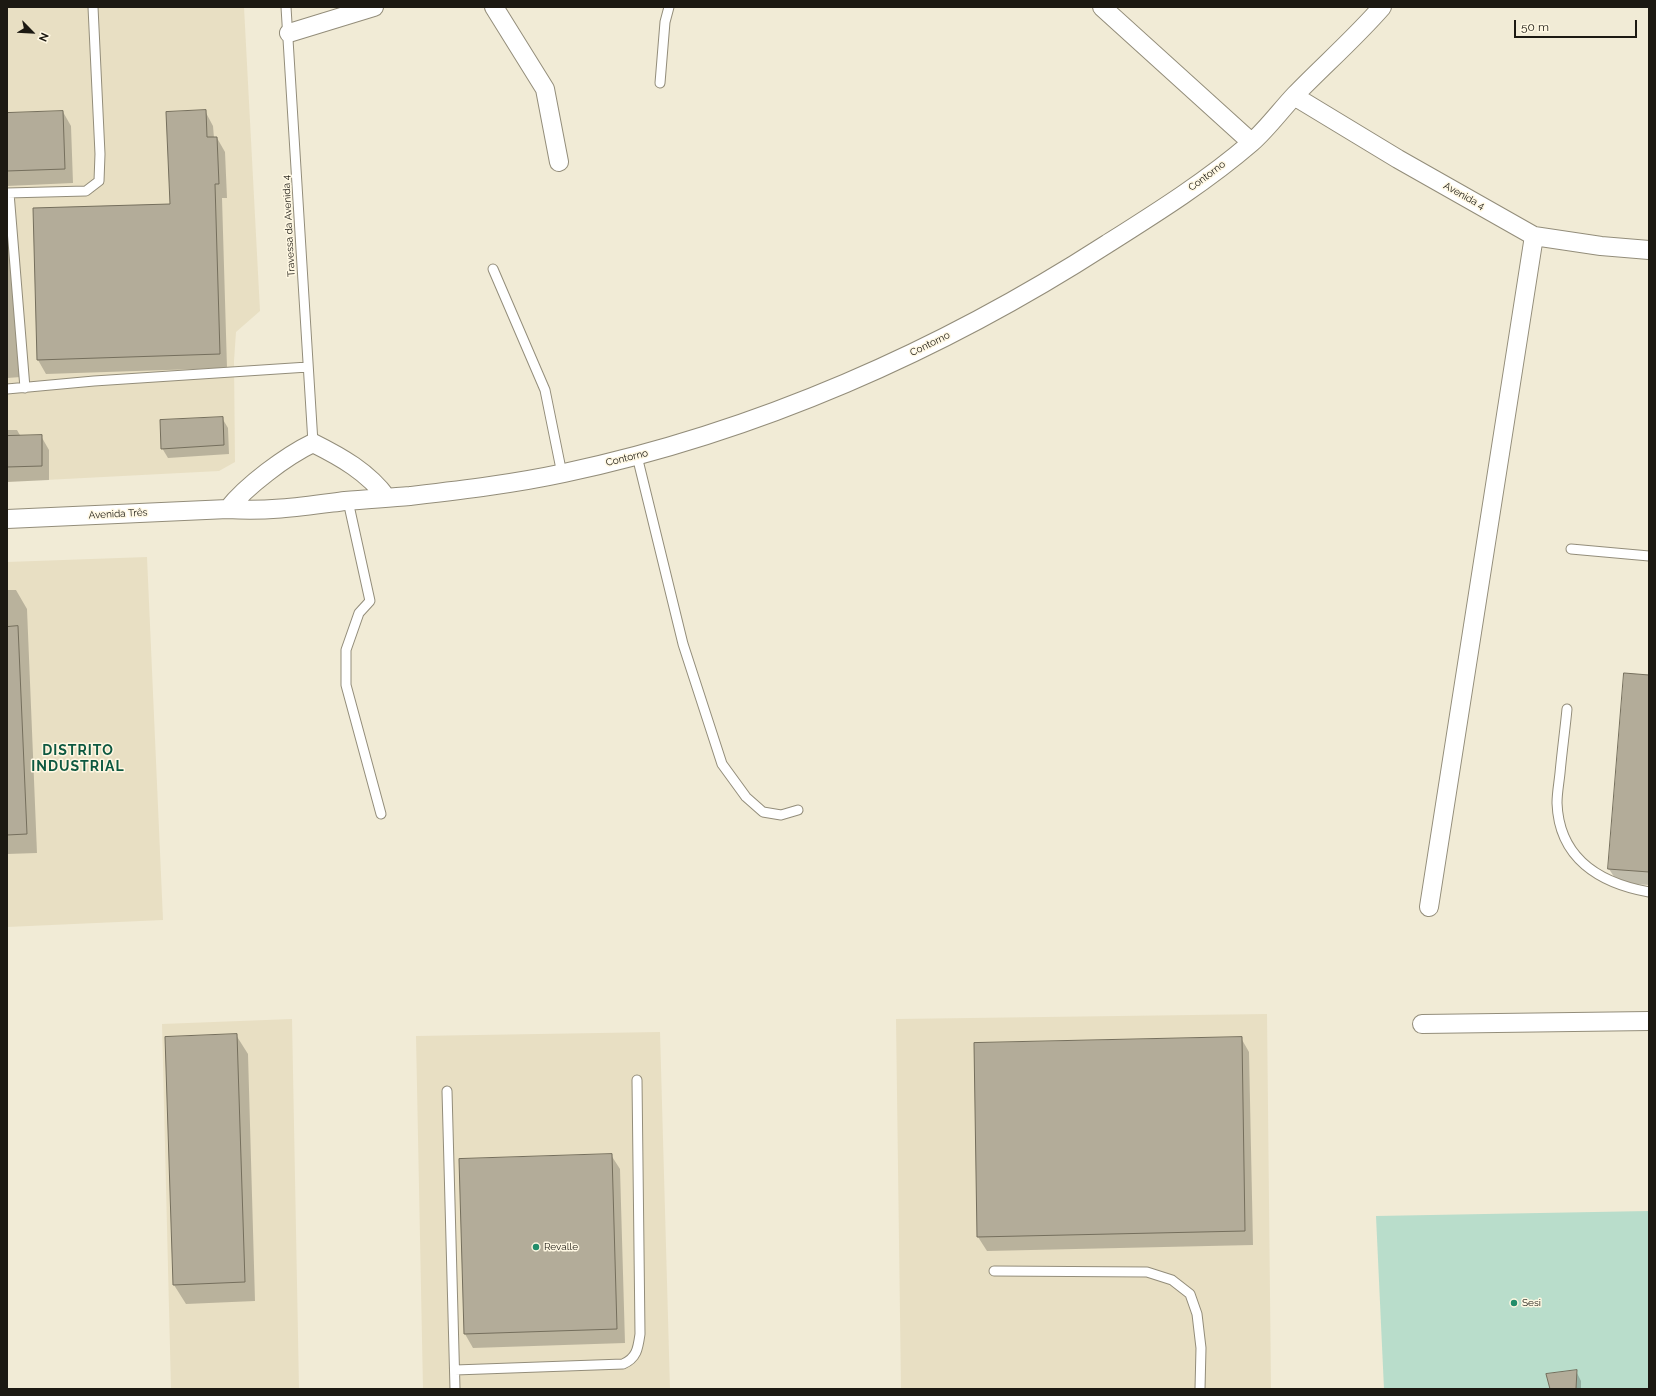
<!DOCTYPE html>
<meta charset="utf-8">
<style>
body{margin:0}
#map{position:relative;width:1656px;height:1396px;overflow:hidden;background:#f1ebd6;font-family:Raleway,sans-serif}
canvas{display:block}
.frame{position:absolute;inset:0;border:8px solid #1c1912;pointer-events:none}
.north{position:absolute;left:12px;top:12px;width:40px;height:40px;-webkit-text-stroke:3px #fff8e3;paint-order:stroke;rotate:114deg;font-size:11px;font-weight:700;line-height:16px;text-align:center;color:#1c1912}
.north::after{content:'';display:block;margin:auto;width:14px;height:18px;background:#1c1912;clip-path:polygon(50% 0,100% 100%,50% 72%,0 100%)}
.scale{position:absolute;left:1514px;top:20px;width:123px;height:18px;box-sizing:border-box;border:2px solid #1c1912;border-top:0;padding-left:5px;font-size:12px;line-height:14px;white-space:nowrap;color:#1c1912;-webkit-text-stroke:3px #fff8e3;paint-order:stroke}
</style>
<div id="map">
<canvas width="1656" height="1396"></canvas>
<div class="frame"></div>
<div class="north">N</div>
<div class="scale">50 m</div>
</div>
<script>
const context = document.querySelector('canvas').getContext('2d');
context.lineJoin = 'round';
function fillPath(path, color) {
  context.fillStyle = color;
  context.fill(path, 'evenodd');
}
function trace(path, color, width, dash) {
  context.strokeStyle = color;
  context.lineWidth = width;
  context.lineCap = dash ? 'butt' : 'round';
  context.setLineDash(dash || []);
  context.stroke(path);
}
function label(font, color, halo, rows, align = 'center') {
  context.font = font + ' Raleway,sans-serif';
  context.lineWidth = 3;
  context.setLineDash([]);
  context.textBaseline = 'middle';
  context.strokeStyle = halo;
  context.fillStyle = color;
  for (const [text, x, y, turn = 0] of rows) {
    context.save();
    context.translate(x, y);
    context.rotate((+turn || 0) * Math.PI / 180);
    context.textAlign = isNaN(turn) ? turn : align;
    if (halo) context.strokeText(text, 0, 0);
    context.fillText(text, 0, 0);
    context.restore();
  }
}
fillPath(new Path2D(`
 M 7,7 L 244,7 L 260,311 L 236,332 L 234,361 L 235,462 L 219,471 L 7,482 Z
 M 147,557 L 163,920 L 7,927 L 7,562 Z
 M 1267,1014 L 1271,1389 L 901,1389 L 896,1019 Z
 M 292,1019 L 299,1389 L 171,1389 L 162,1024 Z
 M 660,1032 L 670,1389 L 423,1389 L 416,1036 Z`), '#e8dfc3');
fillPath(new Path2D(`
 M 1649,1211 L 1649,1389 L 1384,1389 L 1376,1216 Z`), '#b9ddcb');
fillPath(new Path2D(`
 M 205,111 L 213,126 L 214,138 L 217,138 L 225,152 L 227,198 L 222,198 L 227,368 L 46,374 L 38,360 L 34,209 L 171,205 Z
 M 63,112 L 71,126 L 73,183 L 7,186 L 7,114 Z
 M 7,221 L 21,377 L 7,378 Z
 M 222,418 L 228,428 L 229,454 L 168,458 L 162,448 Z
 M 7,430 L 17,430 L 21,437 L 41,436 L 49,450 L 49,480 L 7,482 Z
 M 7,590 L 16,590 L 27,609 L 37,853 L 7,854 Z
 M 1649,676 L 1649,885 L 1618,883 L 1609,869 Z
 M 236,1035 L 248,1054 L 255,1301 L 186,1304 L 174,1285 Z
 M 1241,1038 L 1249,1052 L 1253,1245 L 987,1251 L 978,1237 Z
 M 611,1155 L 620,1169 L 625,1343 L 473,1348 L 465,1334 L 460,1160 Z
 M 1576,1371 L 1581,1381 L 1581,1389 L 1551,1389 Z`), '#0003');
const building = new Path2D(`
 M 206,110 L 207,137 L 217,137 L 219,184 L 215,184 L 220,354 L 37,360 L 33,208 L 170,204 L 166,112 Z
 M 63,111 L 65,169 L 7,171 L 7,113 Z
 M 223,417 L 224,445 L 161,449 L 160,420 Z
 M 42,435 L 42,466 L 7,467 L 7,436 Z
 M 18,626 L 27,834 L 7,835 L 7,627 Z
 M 1624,673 L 1649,675 L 1649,872 L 1608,869 Z
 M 237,1034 L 245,1282 L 173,1285 L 165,1037 Z
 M 1242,1037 L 1245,1231 L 977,1237 L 974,1043 Z
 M 612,1154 L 617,1329 L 464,1334 L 459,1159 Z
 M 1577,1370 L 1576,1389 L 1550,1389 L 1546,1374 Z`);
fillPath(building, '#b3ac99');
trace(building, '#756f5d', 1);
const lane = new Path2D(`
 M 286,7 L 313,443
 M 660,83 L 665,22 L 669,7
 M 7,193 L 86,191 L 99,181 L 100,154 L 93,7
 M 9,193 L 25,388
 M 493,269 L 545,390 L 562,474
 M 7,389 L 94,381 L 308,367
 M 637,456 L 683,644 L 722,764 L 746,797 L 763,812 L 781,815 L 798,810
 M 348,501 L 370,601 L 359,613 L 346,650 L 346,685 L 381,814
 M 1571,549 L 1649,556
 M 1567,709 C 1565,730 1562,751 1560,773 C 1559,783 1557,793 1557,803 C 1559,858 1599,883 1649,892
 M 447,1091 L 455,1389
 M 994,1271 L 1147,1272 L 1172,1280 L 1190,1294 L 1197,1314 L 1201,1348 L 1200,1389
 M 455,1370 L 623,1364 C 637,1358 638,1348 640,1334 L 637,1080`);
const street = new Path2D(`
 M 494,7 L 545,89 L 559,162
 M 1102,7 L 1251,142
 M 289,33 L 374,7
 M 1294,96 L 1398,159 L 1534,236 L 1601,246 L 1649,250
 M 228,509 C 246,486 286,456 313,443 C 341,457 368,472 387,498
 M 7,519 L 228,509 C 268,512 306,506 345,501 C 366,499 388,498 410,496 C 461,490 513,484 564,473 C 757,432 941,351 1107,244 C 1156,213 1207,181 1251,143 C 1267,129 1280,111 1295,95 C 1323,66 1355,38 1382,7
 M 1429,907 L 1534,236
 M 1422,1024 L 1649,1021`);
trace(lane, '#938d7a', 11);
trace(street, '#938d7a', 20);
trace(lane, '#fff', 9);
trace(street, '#fff', 18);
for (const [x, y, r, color] of [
 [536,1247,4,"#238d6a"],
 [1514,1303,4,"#238d6a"]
]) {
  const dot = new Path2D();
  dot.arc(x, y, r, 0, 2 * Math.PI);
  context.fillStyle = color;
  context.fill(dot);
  trace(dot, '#fff8e3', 1.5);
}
label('10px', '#1c1912', '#fff8e3', [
 ["Contorno",1207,176,-37],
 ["Avenida 4",1464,196,29],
 ["Travessa da Avenida 4",289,226,-93],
 ["Contorno",930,344,-26],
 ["Contorno",627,458,-14],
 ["Avenida Três",118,514,-3]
]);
label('10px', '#1c1912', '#fff8e3', [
 ["Revalle",544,1247],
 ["Sesi",1522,1303]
], 'left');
context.letterSpacing = '1px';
label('bold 14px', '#0d5840', '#fff8e3', [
 ["DISTRITO",78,751],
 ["INDUSTRIAL",78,767]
]);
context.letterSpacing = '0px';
</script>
